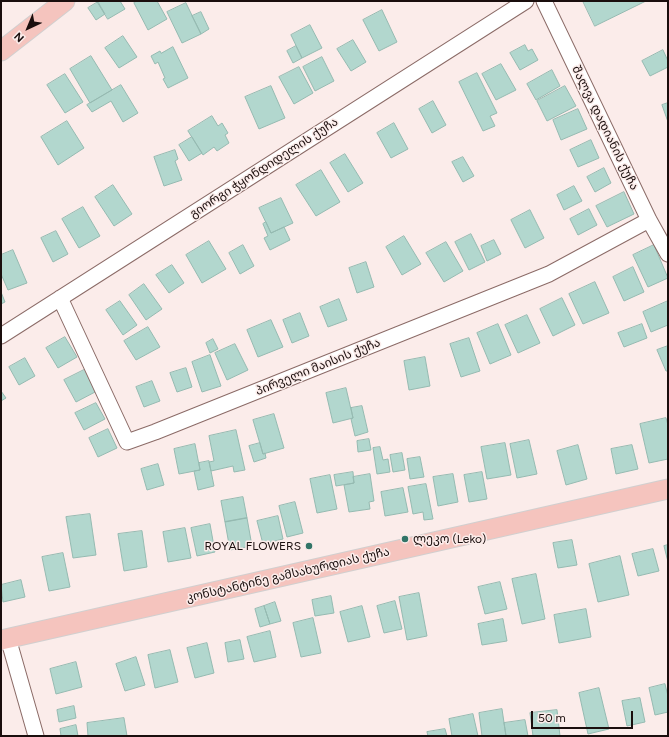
<!DOCTYPE html>
<meta charset="utf-8">
<style>
body{margin:0}
#map{position:relative;width:669px;height:737px;overflow:hidden;background:#fbecea;font-family:Figtree,sans-serif}
canvas{display:block}
.frame{position:absolute;inset:0;border:2px solid #1a0e0d;pointer-events:none}
.north{position:absolute;left:8px;top:8px;width:40px;height:40px;-webkit-text-stroke:3px #fbecea;paint-order:stroke;rotate:224deg;font-size:11px;font-weight:700;line-height:16px;text-align:center;color:#1a0e0d}
.north::after{content:'';display:block;margin:auto;width:14px;height:18px;background:#1a0e0d;clip-path:polygon(50% 0,100% 100%,50% 72%,0 100%)}
.scale{position:absolute;left:531px;top:711px;width:102px;height:18px;box-sizing:border-box;border:2px solid #1a0e0d;border-top:0;padding-left:5px;font-size:12px;line-height:14px;white-space:nowrap;color:#1a0e0d;-webkit-text-stroke:3px #fbecea;paint-order:stroke}
</style>
<div id="map">
<canvas width="669" height="737"></canvas>
<div class="frame"></div>
<div class="north">N</div>
<div class="scale">50 m</div>
</div>
<script>
const context = document.querySelector('canvas').getContext('2d');
context.lineJoin = 'round';
function fillPath(path, color) {
  context.fillStyle = color;
  context.fill(path, 'evenodd');
}
function trace(path, color, width, dash) {
  context.strokeStyle = color;
  context.lineWidth = width;
  context.lineCap = dash ? 'butt' : 'round';
  context.setLineDash(dash || []);
  context.stroke(path);
}
function label(font, color, halo, rows, align = 'center') {
  context.font = font + ' Figtree,"Noto Sans Georgian",sans-serif';
  context.lineWidth = 3;
  context.setLineDash([]);
  context.textBaseline = 'middle';
  context.strokeStyle = halo;
  context.fillStyle = color;
  for (const [text, x, y, turn = 0] of rows) {
    context.save();
    context.translate(x, y);
    context.rotate((+turn || 0) * Math.PI / 180);
    context.textAlign = isNaN(turn) ? turn : align;
    if (halo) context.strokeText(text, 0, 0);
    context.fillText(text, 0, 0);
    context.restore();
  }
}
const building = new Path2D(`
 M 97,1 L 120,1 L 125,9 L 108,19 Z
 M 138,1 L 157,1 L 167,19 L 148,30 L 134,3 Z
 M 583,1 L 646,1 L 595,26 Z
 M 98,2 L 105,14 L 96,20 L 88,8 Z
 M 186,3 L 201,34 L 182,43 L 167,12 Z
 M 382,10 L 397,42 L 379,51 L 363,20 Z
 M 201,12 L 209,29 L 201,34 L 192,16 Z
 M 310,25 L 322,48 L 302,58 L 291,35 Z
 M 123,36 L 137,57 L 119,68 L 105,48 Z
 M 353,40 L 366,62 L 351,71 L 337,49 Z
 M 525,45 L 528,51 L 532,49 L 538,60 L 520,70 L 510,53 Z
 M 296,46 L 302,58 L 293,63 L 287,51 Z
 M 173,47 L 188,78 L 168,88 L 163,79 L 165,78 L 158,62 L 155,64 L 151,56 L 160,51 L 161,53 Z
 M 663,50 L 668,61 L 668,67 L 650,76 L 642,61 Z
 M 91,56 L 112,90 L 90,103 L 70,69 Z
 M 322,57 L 334,81 L 315,91 L 303,67 Z
 M 501,64 L 516,90 L 496,100 L 482,74 Z
 M 299,67 L 313,93 L 294,104 L 279,77 Z
 M 552,70 L 560,86 L 536,100 L 527,84 Z
 M 477,73 L 497,113 L 490,116 L 495,126 L 483,131 L 459,82 Z
 M 65,74 L 83,102 L 65,113 L 47,85 Z
 M 121,85 L 138,113 L 123,122 L 111,101 L 92,112 L 87,105 Z
 M 271,86 L 285,118 L 259,129 L 245,97 Z
 M 565,86 L 576,106 L 547,121 L 537,101 Z
 M 433,101 L 446,125 L 432,133 L 419,109 Z
 M 668,103 L 668,122 L 662,105 Z
 M 578,109 L 587,129 L 561,140 L 553,120 Z
 M 212,116 L 218,126 L 222,123 L 228,133 L 225,135 L 229,143 L 217,151 L 214,147 L 203,155 L 188,131 Z
 M 67,121 L 84,148 L 58,165 L 41,137 Z
 M 394,123 L 408,149 L 391,158 L 377,133 Z
 M 192,137 L 202,153 L 189,161 L 179,145 Z
 M 591,140 L 599,158 L 578,167 L 570,150 Z
 M 175,150 L 178,159 L 175,161 L 182,180 L 164,186 L 154,157 Z
 M 345,154 L 363,183 L 348,192 L 330,163 Z
 M 463,157 L 474,176 L 463,182 L 452,162 Z
 M 604,168 L 611,183 L 595,192 L 587,177 Z
 M 321,170 L 340,202 L 316,216 L 296,185 Z
 M 113,185 L 132,214 L 114,226 L 95,197 Z
 M 574,186 L 582,201 L 564,210 L 557,195 Z
 M 624,192 L 634,214 L 607,227 L 596,206 Z
 M 281,198 L 293,223 L 271,233 L 259,208 Z
 M 83,207 L 100,236 L 79,248 L 62,219 Z
 M 589,209 L 597,225 L 578,235 L 570,219 Z
 M 530,210 L 544,238 L 525,248 L 511,220 Z
 M 266,222 L 271,233 L 284,227 L 290,240 L 270,250 L 264,238 L 268,236 L 263,224 Z
 M 56,231 L 68,254 L 53,262 L 41,238 Z
 M 471,234 L 485,262 L 469,270 L 455,242 Z
 M 404,236 L 421,264 L 402,275 L 386,247 Z
 M 494,240 L 501,254 L 487,261 L 481,246 Z
 M 209,241 L 226,269 L 202,283 L 186,255 Z
 M 446,242 L 463,271 L 444,282 L 426,253 Z
 M 243,245 L 254,266 L 240,274 L 229,253 Z
 M 654,245 L 668,278 L 648,287 L 633,255 Z
 M 13,250 L 27,283 L 8,290 L 1,274 L 1,255 Z
 M 366,262 L 374,287 L 357,293 L 349,268 Z
 M 172,265 L 184,283 L 169,293 L 156,275 Z
 M 633,267 L 644,292 L 624,301 L 613,277 Z
 M 595,282 L 609,313 L 583,324 L 569,294 Z
 M 144,284 L 162,309 L 146,320 L 129,295 Z
 M 1,292 L 5,302 L 1,304 Z
 M 562,298 L 575,325 L 553,336 L 540,309 Z
 M 339,299 L 347,320 L 328,327 L 320,307 Z
 M 120,301 L 137,325 L 123,335 L 106,310 Z
 M 668,301 L 668,325 L 651,332 L 643,312 Z
 M 300,313 L 309,336 L 292,343 L 283,320 Z
 M 527,315 L 540,343 L 518,353 L 505,325 Z
 M 271,320 L 283,347 L 258,357 L 247,330 Z
 M 498,324 L 511,355 L 490,364 L 477,333 Z
 M 642,324 L 647,338 L 624,347 L 618,333 Z
 M 148,327 L 160,347 L 136,360 L 124,341 Z
 M 65,337 L 77,357 L 58,368 L 46,348 Z
 M 469,338 L 480,371 L 461,377 L 450,344 Z
 M 213,339 L 218,349 L 210,353 L 206,343 Z
 M 235,344 L 248,370 L 227,380 L 215,353 Z
 M 668,346 L 668,371 L 666,371 L 657,350 Z
 M 210,355 L 221,386 L 202,392 L 192,362 Z
 M 425,357 L 430,386 L 409,390 L 404,361 Z
 M 25,358 L 35,376 L 19,385 L 9,367 Z
 M 186,368 L 192,387 L 177,392 L 170,373 Z
 M 86,369 L 97,391 L 76,402 L 64,380 Z
 M 152,381 L 160,401 L 144,407 L 136,387 Z
 M 346,388 L 353,418 L 333,423 L 326,393 Z
 M 1,391 L 6,398 L 1,401 Z
 M 96,403 L 105,419 L 84,430 L 75,413 Z
 M 362,406 L 368,432 L 355,436 L 351,419 L 353,418 L 351,408 Z
 M 274,414 L 284,448 L 263,454 L 253,420 Z
 M 666,418 L 668,425 L 668,459 L 649,463 L 640,424 Z
 M 108,429 L 117,448 L 98,457 L 89,438 Z
 M 236,430 L 245,470 L 234,472 L 233,466 L 211,471 L 209,462 L 214,461 L 209,436 Z
 M 369,439 L 371,450 L 358,452 L 357,441 Z
 M 529,440 L 537,474 L 517,478 L 510,444 Z
 M 260,443 L 263,454 L 265,453 L 266,458 L 254,462 L 249,446 Z
 M 505,443 L 511,475 L 487,479 L 481,447 Z
 M 195,444 L 200,470 L 179,474 L 174,449 Z
 M 578,445 L 587,479 L 566,485 L 557,451 Z
 M 632,445 L 638,469 L 616,474 L 611,449 Z
 M 380,447 L 383,460 L 388,459 L 390,472 L 377,474 L 373,448 Z
 M 402,453 L 405,470 L 393,472 L 390,455 Z
 M 420,457 L 424,477 L 410,479 L 407,459 Z
 M 209,461 L 214,486 L 198,490 L 194,471 L 200,470 L 199,463 Z
 M 158,464 L 164,485 L 147,490 L 141,469 Z
 M 353,472 L 354,483 L 336,486 L 334,475 Z
 M 482,472 L 487,499 L 469,502 L 464,475 Z
 M 370,474 L 374,501 L 369,502 L 370,509 L 349,512 L 344,485 L 354,483 L 353,477 Z
 M 453,474 L 458,502 L 438,506 L 433,477 Z
 M 330,475 L 337,509 L 317,513 L 310,479 Z
 M 426,484 L 433,519 L 424,520 L 423,512 L 413,514 L 408,487 Z
 M 403,488 L 408,512 L 385,516 L 381,492 Z
 M 243,497 L 247,518 L 225,522 L 221,501 Z
 M 295,502 L 303,533 L 287,537 L 279,506 Z
 M 90,514 L 96,555 L 73,558 L 66,517 Z
 M 278,516 L 283,539 L 263,544 L 257,521 Z
 M 247,518 L 252,546 L 230,550 L 225,522 Z
 M 210,524 L 215,552 L 197,556 L 191,528 Z
 M 185,528 L 191,558 L 168,562 L 163,532 Z
 M 142,531 L 147,567 L 124,571 L 118,534 Z
 M 572,540 L 577,565 L 558,568 L 553,543 Z
 M 668,545 L 668,562 L 664,546 Z
 M 653,549 L 659,571 L 638,576 L 632,554 Z
 M 63,553 L 70,587 L 49,591 L 42,557 Z
 M 620,556 L 629,595 L 598,602 L 589,564 Z
 M 536,574 L 545,619 L 522,624 L 512,579 Z
 M 21,580 L 25,597 L 3,602 L 1,585 Z
 M 500,582 L 507,609 L 485,614 L 478,587 Z
 M 419,593 L 427,636 L 407,640 L 399,597 Z
 M 331,596 L 334,613 L 315,616 L 312,600 Z
 M 395,601 L 402,629 L 384,633 L 377,606 Z
 M 275,602 L 281,621 L 270,624 L 264,606 Z
 M 264,606 L 270,624 L 260,627 L 255,609 Z
 M 362,606 L 370,637 L 348,642 L 340,612 Z
 M 586,609 L 591,637 L 559,643 L 554,615 Z
 M 313,618 L 321,653 L 301,657 L 293,623 Z
 M 503,619 L 507,641 L 482,645 L 478,624 Z
 M 270,631 L 276,657 L 254,662 L 247,637 Z
 M 240,640 L 244,659 L 228,662 L 225,643 Z
 M 207,643 L 214,673 L 195,678 L 187,648 Z
 M 170,650 L 178,682 L 155,688 L 148,655 Z
 M 136,657 L 145,685 L 125,691 L 116,664 Z
 M 76,662 L 82,687 L 56,694 L 50,669 Z
 M 665,684 L 668,696 L 668,712 L 655,715 L 649,688 Z
 M 599,688 L 609,729 L 588,734 L 579,693 Z
 M 640,698 L 645,722 L 627,726 L 622,701 Z
 M 74,706 L 76,718 L 59,722 L 57,710 Z
 M 502,709 L 506,736 L 482,736 L 479,713 Z
 M 557,710 L 560,736 L 533,736 L 530,713 Z
 M 473,714 L 478,736 L 452,736 L 449,719 Z
 M 124,718 L 127,736 L 88,736 L 87,723 Z
 M 525,720 L 528,736 L 506,736 L 504,723 Z
 M 76,725 L 78,736 L 61,736 L 60,729 Z
 M 445,729 L 447,736 L 428,736 L 427,732 Z`);
fillPath(building, '#b2d7ce');
trace(building, '#95bab1', 1);
const minor = new Path2D(`
 M 544,1 L 649,220 L 668,254
 M 60,298 L 127,442 L 155,432 L 549,274 L 649,220
 M 1,336 L 526,1
 M 8,638 L 36,736`);
const major = new Path2D(`
 M 1,51 L 65,1
 M 1,640 L 668,489`);
trace(minor, '#8b6b67', 17);
trace(major, '#d1cfcf', 21);
trace(minor, '#fff', 15);
trace(major, '#f5c4be', 19);
for (const [x, y, r, color] of [
 [405,539,4,"#317467"],
 [309,546,4,"#317467"]
]) {
  const dot = new Path2D();
  dot.arc(x, y, r, 0, 2 * Math.PI);
  context.fillStyle = color;
  context.fill(dot);
  trace(dot, '#fbecea', 1.5);
}
label('12px', '#1a0e0d', '#fbecea', [
 ["შალვა დადიანის ქუჩა",605,128,64],
 ["გიორგი ჭყონდიდელის ქუჩა",264,168,-33],
 ["პირველი მაისის ქუჩა",318,367,-22],
 ["კონსტანტინე გამსახურდიას ქუჩა",288,575,-13]
]);
label('12px', '#1a0e0d', '#fbecea', [
 ["ლეკო (Leko)",413,539],
 ["ROYAL FLOWERS",301,546,"right"]
], 'left');
</script>
